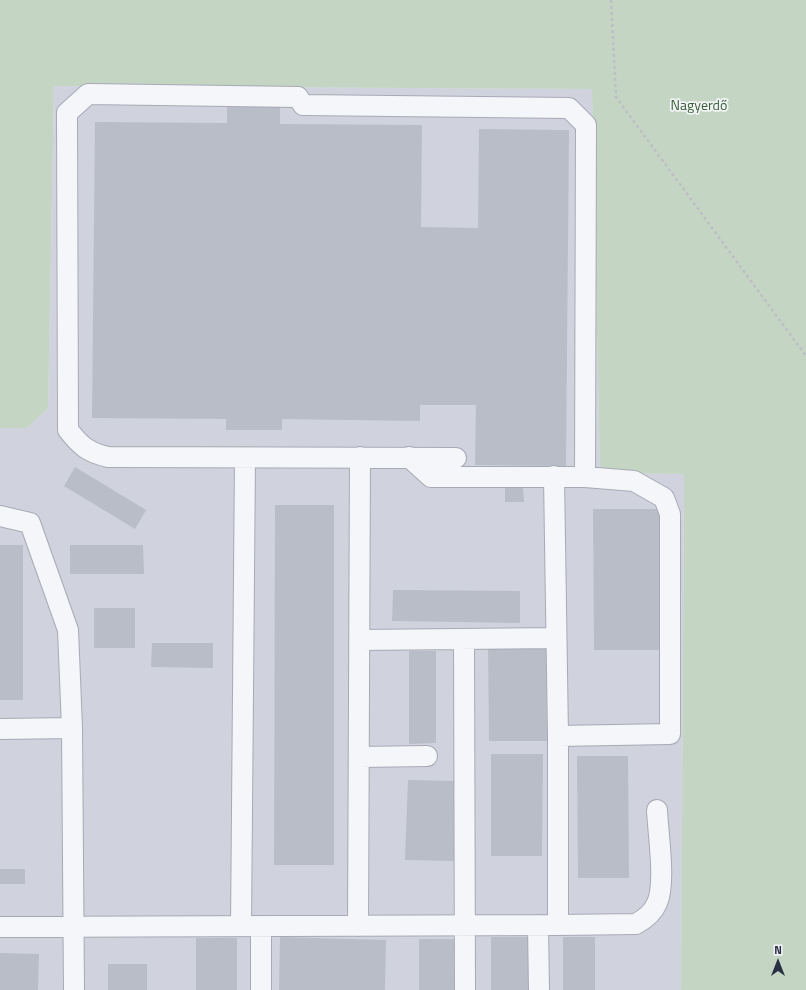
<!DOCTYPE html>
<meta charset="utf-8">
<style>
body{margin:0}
#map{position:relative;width:806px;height:990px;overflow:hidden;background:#e2e4eb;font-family:"Titillium Web",sans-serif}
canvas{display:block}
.north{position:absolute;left:758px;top:942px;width:40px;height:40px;-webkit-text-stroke:3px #f2f4f8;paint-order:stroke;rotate:0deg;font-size:11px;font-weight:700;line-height:16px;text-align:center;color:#2a3043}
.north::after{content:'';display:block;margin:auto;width:14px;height:18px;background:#2a3043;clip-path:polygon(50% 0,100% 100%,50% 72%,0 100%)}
</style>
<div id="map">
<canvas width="806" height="990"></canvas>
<div class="north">N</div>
</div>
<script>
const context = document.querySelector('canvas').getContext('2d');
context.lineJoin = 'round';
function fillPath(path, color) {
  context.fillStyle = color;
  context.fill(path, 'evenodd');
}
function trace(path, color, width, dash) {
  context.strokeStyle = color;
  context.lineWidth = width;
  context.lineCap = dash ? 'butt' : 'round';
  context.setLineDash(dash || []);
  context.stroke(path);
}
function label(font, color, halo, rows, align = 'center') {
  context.font = font + ' "Titillium Web",sans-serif';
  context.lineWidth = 3.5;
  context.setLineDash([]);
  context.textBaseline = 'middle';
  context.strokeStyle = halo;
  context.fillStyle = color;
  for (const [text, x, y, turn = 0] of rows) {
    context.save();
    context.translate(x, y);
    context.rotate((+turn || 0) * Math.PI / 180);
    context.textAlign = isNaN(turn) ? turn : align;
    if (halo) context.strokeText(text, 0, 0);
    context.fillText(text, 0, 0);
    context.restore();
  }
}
fillPath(new Path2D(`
 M 54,86 L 592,89 L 600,473 L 684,474 L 681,990 L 0,990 L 0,428 L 27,428 L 48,408 Z`), '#d0d3dd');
fillPath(new Path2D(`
 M 0,0 L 806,0 L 806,990 L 681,990 L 684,474 L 600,473 L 592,89 L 54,86 L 48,408 L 27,428 L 0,428 Z`), '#c5d5c3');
fillPath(new Path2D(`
 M 227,103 L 280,103 L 280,124 L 422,125 L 421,227 L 478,228 L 479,129 L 569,130 L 566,466 L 475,465 L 476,405 L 420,405 L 420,421 L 282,419 L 282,430 L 226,430 L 226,419 L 92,418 L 95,122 L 227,123 Z
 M 75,467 L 146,510 L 135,529 L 64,486 Z
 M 505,487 L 523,487 L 524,502 L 505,502 Z
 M 275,505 L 334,505 L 334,865 L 274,865 Z
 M 593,509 L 659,509 L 660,650 L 594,650 Z
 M 0,545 L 23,545 L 23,700 L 0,700 Z
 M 70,545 L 143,545 L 144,574 L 70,574 Z
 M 393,590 L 520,591 L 520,623 L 392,621 Z
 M 94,608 L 135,608 L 135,648 L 94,648 Z
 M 152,643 L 213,643 L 213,668 L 151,667 Z
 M 546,647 L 547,741 L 489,741 L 488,648 Z
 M 409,651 L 436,651 L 436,743 L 409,744 Z
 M 491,754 L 543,754 L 542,856 L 491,856 Z
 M 577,756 L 628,756 L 629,878 L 578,878 Z
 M 408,780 L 457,781 L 454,861 L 405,860 Z
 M 0,869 L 25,869 L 25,884 L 0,884 Z
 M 280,937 L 386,940 L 385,990 L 279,990 Z
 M 491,937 L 529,937 L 530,990 L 491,990 Z
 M 563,937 L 595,937 L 595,990 L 563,990 Z
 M 196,938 L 237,938 L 237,990 L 196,990 Z
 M 419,939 L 458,939 L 458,990 L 419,990 Z
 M 0,953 L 39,954 L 38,990 L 0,990 Z
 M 108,964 L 147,964 L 147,990 L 108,990 Z`), '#b9bdc8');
const minor = new Path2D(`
 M 409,457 L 431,477 L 585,477 L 586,125 L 569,108 L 303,105 L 298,97 L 88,94 L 67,113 L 68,430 C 81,446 87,452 108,457 L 456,458
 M 0,516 L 30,523 L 68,630 L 72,728 L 74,990
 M 464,639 L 465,990
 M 360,640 L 556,638
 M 0,729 L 72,728
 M 558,736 L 670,734 L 670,514 L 664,498 L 634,481 L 585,477
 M 359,757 L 427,756
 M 538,925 L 539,990
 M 558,925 L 636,924 C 645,919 653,913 657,903 C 666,884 658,833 657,810
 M 241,926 L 245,458
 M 358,926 L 360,457
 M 0,927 L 558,925 L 558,736 L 554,476
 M 261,990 L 261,926`);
trace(minor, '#a7aab5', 22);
trace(new Path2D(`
 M 611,0 L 616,97 L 806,356`), '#bcbfc6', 2.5, [3, 3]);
trace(minor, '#f5f6f9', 20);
label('14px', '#395f36', '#f2f4f8', [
 ["Nagyerdő",699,107]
]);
</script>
